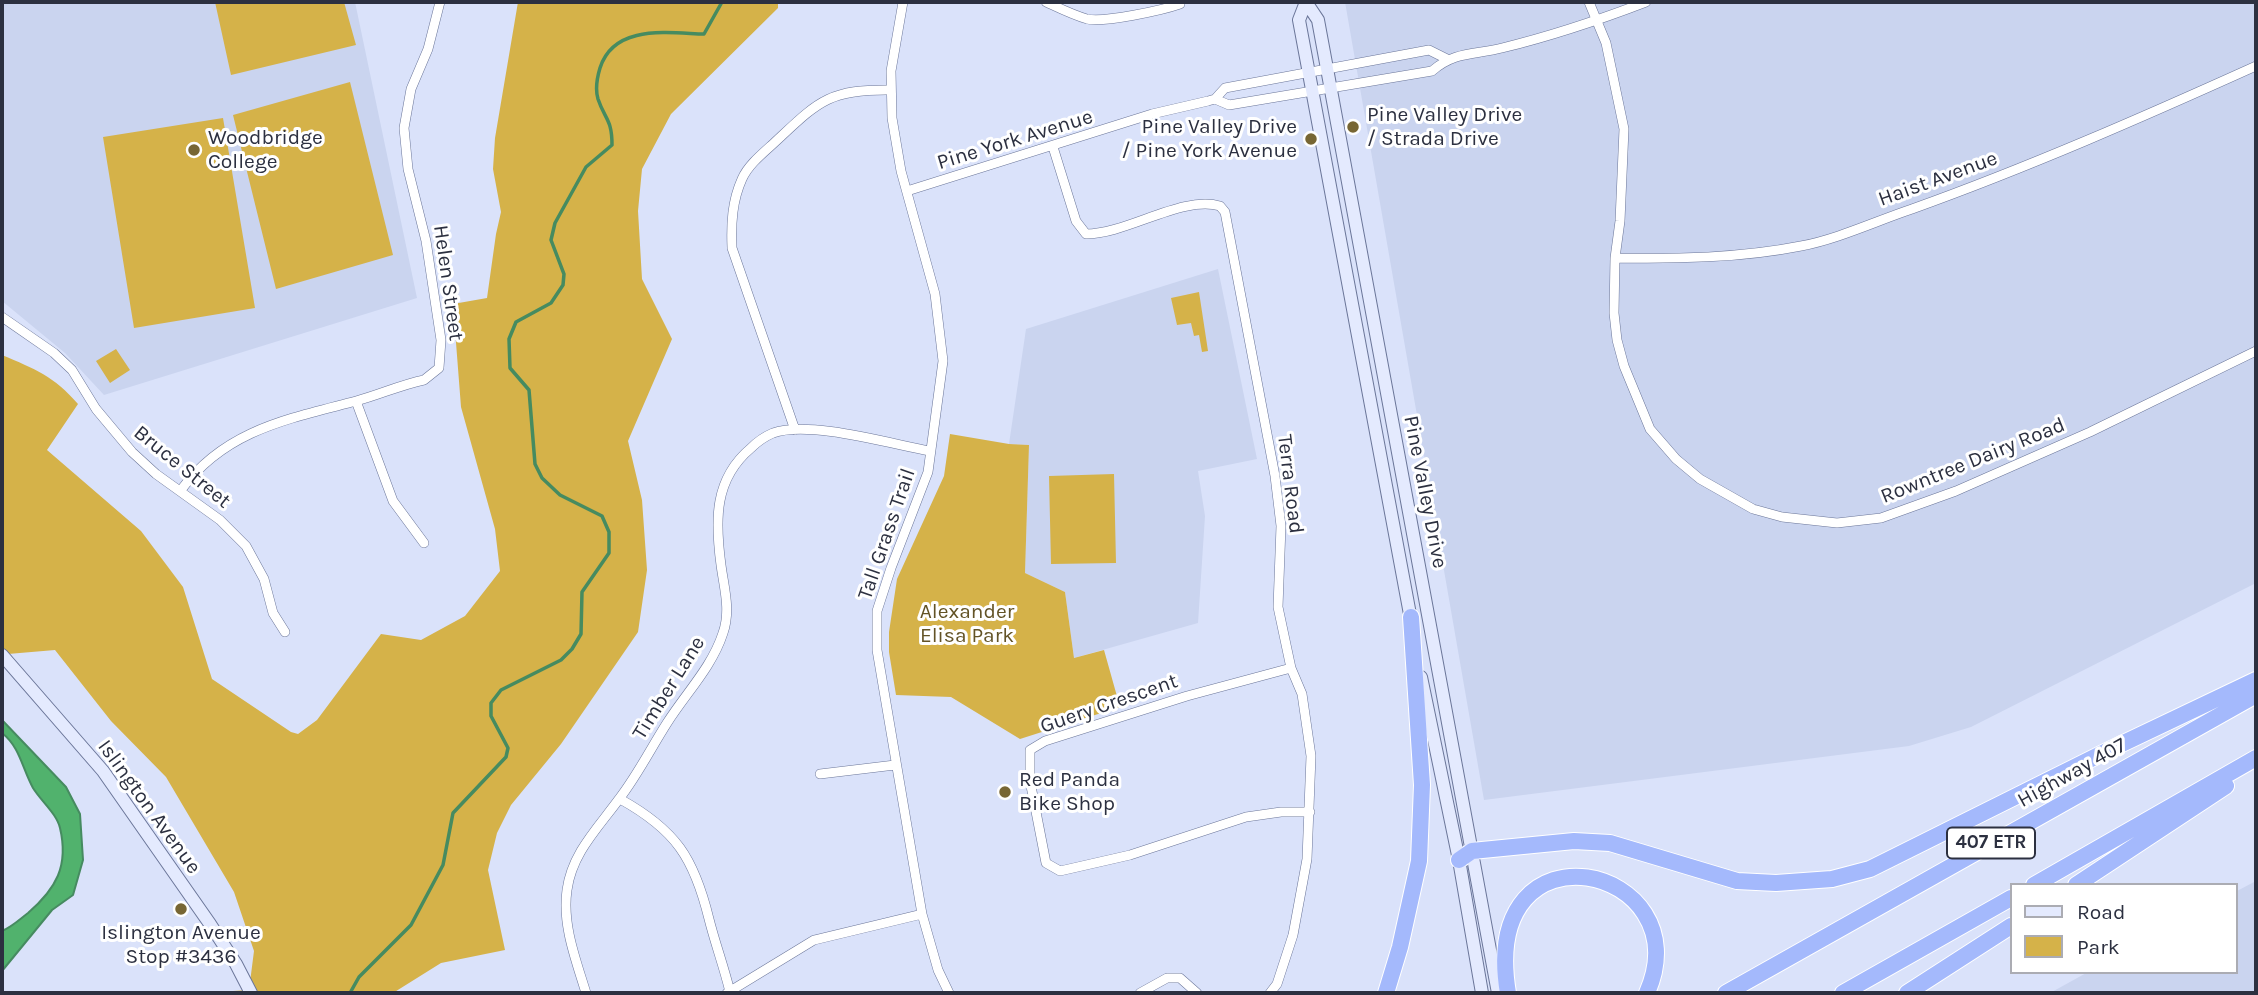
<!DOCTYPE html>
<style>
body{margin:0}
#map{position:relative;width:2258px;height:995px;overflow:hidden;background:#dae2fa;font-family:Karla,sans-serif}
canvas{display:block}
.frame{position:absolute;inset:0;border:4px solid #2c3040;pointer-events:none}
.legend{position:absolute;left:2010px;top:883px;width:228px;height:91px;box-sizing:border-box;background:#fff;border:2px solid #abacb3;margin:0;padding:9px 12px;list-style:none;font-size:21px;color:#2c3040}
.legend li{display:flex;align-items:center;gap:14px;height:35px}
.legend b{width:35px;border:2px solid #abacb3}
</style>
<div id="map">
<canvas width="2258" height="995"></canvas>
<div class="frame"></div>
<ul class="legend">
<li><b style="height:9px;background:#e4eafe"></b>Road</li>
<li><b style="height:19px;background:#d5b249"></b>Park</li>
</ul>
</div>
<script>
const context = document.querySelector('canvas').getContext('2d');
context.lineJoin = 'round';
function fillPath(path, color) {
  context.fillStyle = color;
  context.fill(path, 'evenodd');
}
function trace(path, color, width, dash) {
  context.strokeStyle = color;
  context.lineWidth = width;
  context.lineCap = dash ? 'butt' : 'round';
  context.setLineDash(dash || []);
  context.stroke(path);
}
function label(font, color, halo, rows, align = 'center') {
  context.font = font + ' Karla,sans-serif';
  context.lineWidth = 6;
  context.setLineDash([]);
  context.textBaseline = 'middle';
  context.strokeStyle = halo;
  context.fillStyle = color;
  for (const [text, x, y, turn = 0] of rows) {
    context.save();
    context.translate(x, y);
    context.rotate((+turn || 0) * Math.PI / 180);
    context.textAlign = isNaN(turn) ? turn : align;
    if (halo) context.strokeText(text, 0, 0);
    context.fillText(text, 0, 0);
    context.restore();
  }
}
fillPath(new Path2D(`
 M 2,2 L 355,2 L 417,298 L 104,395 L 65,353 L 2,301 Z
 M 1345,2 L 2256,2 L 2256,583 L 1971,727 L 1909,746 L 1484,800 Z
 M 1218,269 L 1257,459 L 1198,471 L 1205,516 L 1198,623 L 1074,658 L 1065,592 L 1025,573 L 1029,445 L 1009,444 L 1026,329 Z
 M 2256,881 L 2256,993 L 2050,993 L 2088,972 L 2235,972 L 2235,892 Z`), '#cad4ef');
fillPath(new Path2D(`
 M 215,2 L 344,2 L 356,45 L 231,75 Z
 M 518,2 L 778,2 L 778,8 L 671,114 L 642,169 L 638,211 L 642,279 L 672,339 L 628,441 L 642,500 L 647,570 L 638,632 L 561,744 L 511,805 L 497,833 L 488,870 L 505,950 L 441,963 L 393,993 L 201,993 L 249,990 L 254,951 L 234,892 L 166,777 L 111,721 L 55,650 L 8,654 L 2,649 L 2,355 C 35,369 54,376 78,404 L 47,450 L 141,531 L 183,587 L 212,679 L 291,732 L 298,734 L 317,720 L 381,634 L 421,640 L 465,616 L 500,571 L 495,529 L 461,407 L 453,304 L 487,298 L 496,234 L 501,212 L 493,169 L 495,138 Z
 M 350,82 L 393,255 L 276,289 L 233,115 Z
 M 223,118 L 255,308 L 134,328 L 103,137 Z
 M 1199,292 L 1208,351 L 1202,352 L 1199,335 L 1194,336 L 1191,323 L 1177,325 L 1171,298 Z
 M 116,349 L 130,370 L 110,383 L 96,361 Z
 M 950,434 L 1009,444 L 1029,445 L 1025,573 L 1065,592 L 1074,658 L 1104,650 L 1120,707 L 1020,739 L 951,697 L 896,695 L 889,652 L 889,632 L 897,579 L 944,476 Z
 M 1114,474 L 1116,563 L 1051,564 L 1049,476 Z`), '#d5b249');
const water = new Path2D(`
 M 2,720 L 66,787 L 80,814 L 83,860 L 73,895 L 52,910 L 2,971 L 2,931 C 12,927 19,920 28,913 C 56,889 69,866 60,828 C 57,814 41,801 33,788 C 22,768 20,747 2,733 Z`);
fillPath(water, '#51b26d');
trace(water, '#468b60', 2);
trace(new Path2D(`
 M 350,993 L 359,977 L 411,925 L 443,865 L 453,813 L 506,757 L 508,748 L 491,716 L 491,703 L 501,690 L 561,660 L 572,649 L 581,634 L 582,592 L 609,553 L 609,532 L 602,516 L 560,495 L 542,478 L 535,464 L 529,390 L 510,368 L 509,339 L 516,322 L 551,303 L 563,285 L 564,274 L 551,240 L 555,223 L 586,167 L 612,145 C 612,119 605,120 598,99 C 595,89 597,78 600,68 C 614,24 668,33 704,34 L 722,2`), '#468b60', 3.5);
const minor = new Path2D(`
 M 903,2 L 891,71 L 892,118 L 901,171 L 935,294 L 943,361 L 928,472 L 891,568 L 877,611 L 877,650 L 922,914 L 938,970 L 949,993
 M 1046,2 C 1059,8 1073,15 1087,19 C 1104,23 1163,10 1180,4 L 1180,2
 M 1589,2 L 1606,43 L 1624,129 L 1620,221 L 1615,258 L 1614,313 L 1617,340 L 1624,366 L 1650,429 L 1676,459 L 1700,479 L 1753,509 L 1782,517 L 1837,523 L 1881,518 L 1956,491 L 2090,432 L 2256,351
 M 1215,99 L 1229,105 L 1432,71 C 1455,51 1475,55 1502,48 C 1551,36 1599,20 1646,2
 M 1053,147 L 1076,221 L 1086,234 C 1127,234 1182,195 1220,206 L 1225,212 L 1275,476 L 1281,526 L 1278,607 L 1291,668 L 1302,694 L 1311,756 L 1307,859 L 1293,935 L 1277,984 L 1270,993
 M 907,191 L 1152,114 L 1208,101 L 1215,99 L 1225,88 L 1429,50 L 1447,59
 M 1615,258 C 1676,259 1741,258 1801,246 C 1838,239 1876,221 1912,209 C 2029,167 2143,117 2256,66
 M 2,317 L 54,353 L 72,370 L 96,409 L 132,452 L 156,474 L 220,520 L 246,546 L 264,579 L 273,613 L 285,632
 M 356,401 L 393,501 L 424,543
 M 795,430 L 732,248 C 731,224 732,201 742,179 C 748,165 763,153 774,143 C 818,102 828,89 891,90
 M 181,490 C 225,430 288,419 356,401 C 379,395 400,385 424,380 L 439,368 L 441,340 L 426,241 L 408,169 L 404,128 L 411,89 L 428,49 L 440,2
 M 1291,668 L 1187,696 L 1045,741 L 1030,750 L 1030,781 L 1046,863 L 1060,871 L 1130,855 L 1246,817 L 1281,812 L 1310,812
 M 820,774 L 895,765
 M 620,799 C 676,830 694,858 709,919 C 715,943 724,967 730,992
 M 586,993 C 576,960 562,925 567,890 C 572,853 598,828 619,799 C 637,776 651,748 667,723 C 686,693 712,667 723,633 C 731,610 724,588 721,565 C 715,520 714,479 751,448 C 757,442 766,436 773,433 C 809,420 891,444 930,451
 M 727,993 L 814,940 L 922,914
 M 1140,993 L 1167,978 L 1180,978 L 1197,993`);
const secondary = new Path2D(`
 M 1306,2 L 1318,20 L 1498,993
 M 1306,2 L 1299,20 L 1412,625
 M 2,655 L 103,771 L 210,924 L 236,964 L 251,993
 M 1421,677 L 1459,860 L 1482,993`);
const motorway = new Path2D(`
 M 1459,860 L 1472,851 L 1574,841 L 1610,843 L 1737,881 L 1776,883 L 1832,879 L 1870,869 L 2109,750 L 2256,680
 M 2034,885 L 2256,758
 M 2076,885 L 2226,786
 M 1386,993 L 1400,947 L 1419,861 L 1422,785 L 1411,617
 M 1508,993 C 1478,813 1703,865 1647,993
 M 1726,993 L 2256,695
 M 1843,993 L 2011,898
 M 1907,993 L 2011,926`);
trace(minor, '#6b7699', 10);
trace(secondary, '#6b7699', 14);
trace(motorway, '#fff', 18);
trace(minor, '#fff', 9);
trace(secondary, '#e4eafe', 12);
trace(motorway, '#a4b9fc', 16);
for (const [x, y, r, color] of [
 [1353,127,7,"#776634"],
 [1311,139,7,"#776634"],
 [194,150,7,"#776634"],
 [1005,792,7,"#776634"],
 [181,909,7,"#776634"]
]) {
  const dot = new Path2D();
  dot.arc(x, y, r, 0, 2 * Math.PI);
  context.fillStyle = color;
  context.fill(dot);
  trace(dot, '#fff', 2.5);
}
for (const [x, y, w] of [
 [1991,843,88]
]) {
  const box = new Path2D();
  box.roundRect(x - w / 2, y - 15.5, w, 31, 5);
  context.fillStyle = '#fff';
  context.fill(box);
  trace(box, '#2c3040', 2);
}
label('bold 19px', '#2c3040', null, [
 ["407 ETR",1991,843]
]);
label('21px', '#2c3040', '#fff', [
 ["Pine Valley Drive",1367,115],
 ["/ Strada Drive",1367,139],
 ["Pine Valley Drive",1297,127,"right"],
 ["/ Pine York Avenue",1297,151,"right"],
 ["Woodbridge",208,138],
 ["College",208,162],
 ["Red Panda",1019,780],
 ["Bike Shop",1019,804],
 ["Islington Avenue",181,933,"center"],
 ["Stop #3436",181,957,"center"]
], 'left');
label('21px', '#2c3040', '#fff', [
 ["Pine York Avenue",1015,140,-17],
 ["Haist Avenue",1938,179,-20],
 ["Helen Street",448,283,82],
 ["Rowntree Dairy Road",1973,461,-22],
 ["Bruce Street",182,467,39],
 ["Terra Road",1290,484,83],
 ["Pine Valley Drive",1425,492,79],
 ["Tall Grass Trail",887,534,-71],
 ["Timber Lane",669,688,-58],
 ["Guery Crescent",1109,704,-19],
 ["Highway 407",2072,773,-29],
 ["Islington Avenue",149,807,54]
]);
label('21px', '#635326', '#fff', [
 ["Alexander",967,612],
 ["Elisa Park",967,636]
]);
</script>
